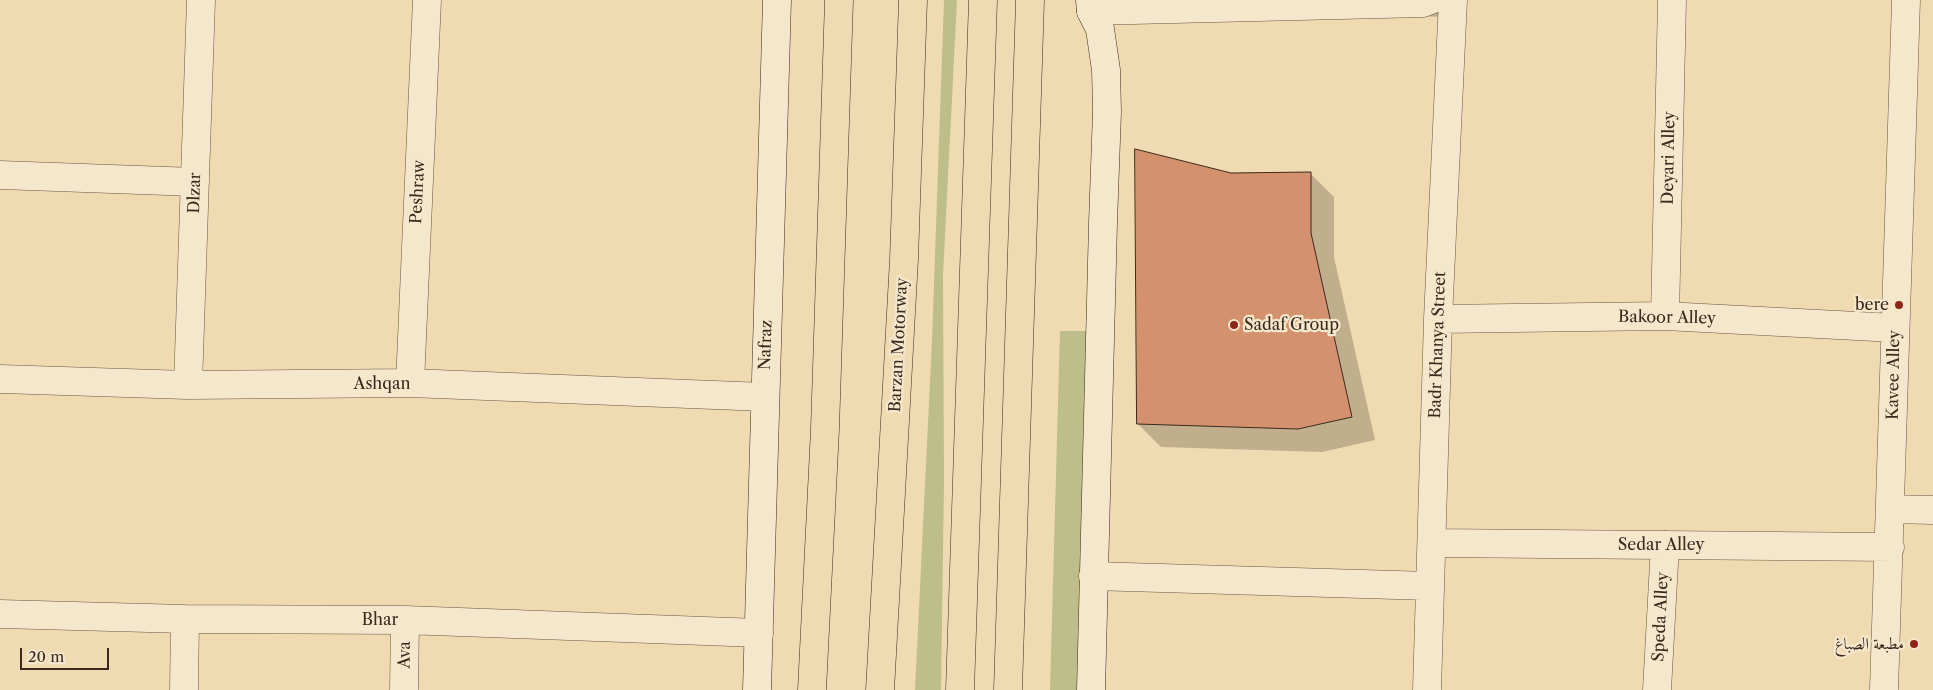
<!DOCTYPE html>
<meta charset="utf-8">
<style>
body{margin:0}
#map{position:relative;width:1933px;height:690px;overflow:hidden;background:#f0dab1;font-family:"Libre Caslon Text",serif}
canvas{display:block}
.scale{position:absolute;left:20px;top:648px;width:89px;height:22px;box-sizing:border-box;border:2px solid #3c281e;border-top:0;padding-left:6px;font-size:15px;line-height:18px;white-space:nowrap;color:#3c281e;-webkit-text-stroke:4px #f5e7cc;paint-order:stroke}
</style>
<div id="map">
<canvas width="1933" height="690"></canvas>
<div class="scale">20 m</div>
</div>
<script>
const context = document.querySelector('canvas').getContext('2d');
context.lineJoin = 'round';
function fillPath(path, color) {
  context.fillStyle = color;
  context.fill(path, 'evenodd');
}
function trace(path, color, width, dash) {
  context.strokeStyle = color;
  context.lineWidth = width;
  context.lineCap = dash ? 'butt' : 'round';
  context.setLineDash(dash || []);
  context.stroke(path);
}
function label(font, color, halo, rows, align = 'center') {
  context.font = font + ' "Libre Caslon Text",Amiri,serif';
  context.lineWidth = 4.5;
  context.setLineDash([]);
  context.textBaseline = 'middle';
  context.strokeStyle = halo;
  context.fillStyle = color;
  for (const [text, x, y, turn = 0] of rows) {
    context.save();
    context.translate(x, y);
    context.rotate((+turn || 0) * Math.PI / 180);
    context.textAlign = isNaN(turn) ? turn : align;
    if (halo) context.strokeText(text, 0, 0);
    context.fillText(text, 0, 0);
    context.restore();
  }
}
fillPath(new Path2D(`
 M 944,0 L 957,0 L 943,275 L 944,481 L 941,690 L 915,690 L 932,341 Z
 M 1060,331 L 1090,331 L 1078,690 L 1050,690 Z`), '#bdbe89');
fillPath(new Path2D(`
 M 1444,0 L 1443,17 L 1184,9 Z
 M 1231,174 L 1311,174 L 1334,197 L 1334,257 L 1375,440 L 1322,452 L 1161,447 L 1138,424 Z`), '#0003');
const building = new Path2D(`
 M 1135,149 L 1231,173 L 1311,172 L 1311,233 L 1352,417 L 1298,429 L 1137,424 Z`);
fillPath(building, '#d3916d');
trace(building, '#3c281e', 1);
const street = new Path2D(`
 M 1091,11 L 1423,3 L 1431,0
 M 0,175 L 195,182
 M 1665,316 L 1672,0
 M 1438,319 L 1665,316 L 1895,328
 M 0,379 L 188,385 L 410,383 L 765,397
 M 410,383 L 427,0
 M 188,385 L 201,0
 M 1891,509 L 1933,510
 M 1432,543 L 1890,547
 M 1093,576 L 1430,586
 M 0,614 L 185,619 L 405,620 L 759,633
 M 184,690 L 185,619
 M 404,690 L 405,620
 M 1427,690 L 1438,319 L 1453,0
 M 1657,690 L 1665,545
 M 1884,690 L 1906,0`);
const secondary = new Path2D(`
 M 1090,0 L 1091,11 L 1100,29 L 1106,70 L 1107,112 L 1103,223 L 1091,690
 M 757,690 L 777,0`);
const highway = new Path2D(`
 M 812,690 L 825,429 L 839,0
 M 880,690 L 904,259 L 913,0
 M 960,690 L 983,0
 M 1008,690 L 1030,0`);
trace(street, '#695443', 29);
trace(secondary, '#3c281e', 29);
trace(highway, '#3c281e', 29);
trace(street, '#f5e7cc', 28);
trace(secondary, '#f5e7cc', 28);
trace(highway, '#f0dab1', 28);
for (const [x, y, r, color] of [
 [1899,305,5,"#8f2418"],
 [1234,325,5,"#8f2418"],
 [1914,644,5,"#8f2418"]
]) {
  const dot = new Path2D();
  dot.arc(x, y, r, 0, 2 * Math.PI);
  context.fillStyle = color;
  context.fill(dot);
  trace(dot, '#f5e7cc', 2);
}
label('16px', '#3c281e', '#f5e7cc', [
 ["Deyari Alley",1669,158,-89],
 ["Peshraw",418,192,-87],
 ["Dlzar",195,193,-88],
 ["Bakoor Alley",1667,318,1],
 ["Nafraz",766,345,-88],
 ["Barzan Motorway",899,345,-87],
 ["Badr Khanya Street",1438,345,-88],
 ["Kavee Alley",1894,375,-89],
 ["Ashqan",382,384],
 ["Sedar Alley",1661,545],
 ["Speda Alley",1661,617,-87],
 ["Bhar",380,620],
 ["Ava",405,655,-89]
]);
label('16px', '#3c281e', '#f5e7cc', [
 ["bere",1889,305],
 ["Sadaf Group",1244,325,"left"],
 ["مطبعة الصباغ",1904,644]
], 'right');
</script>
